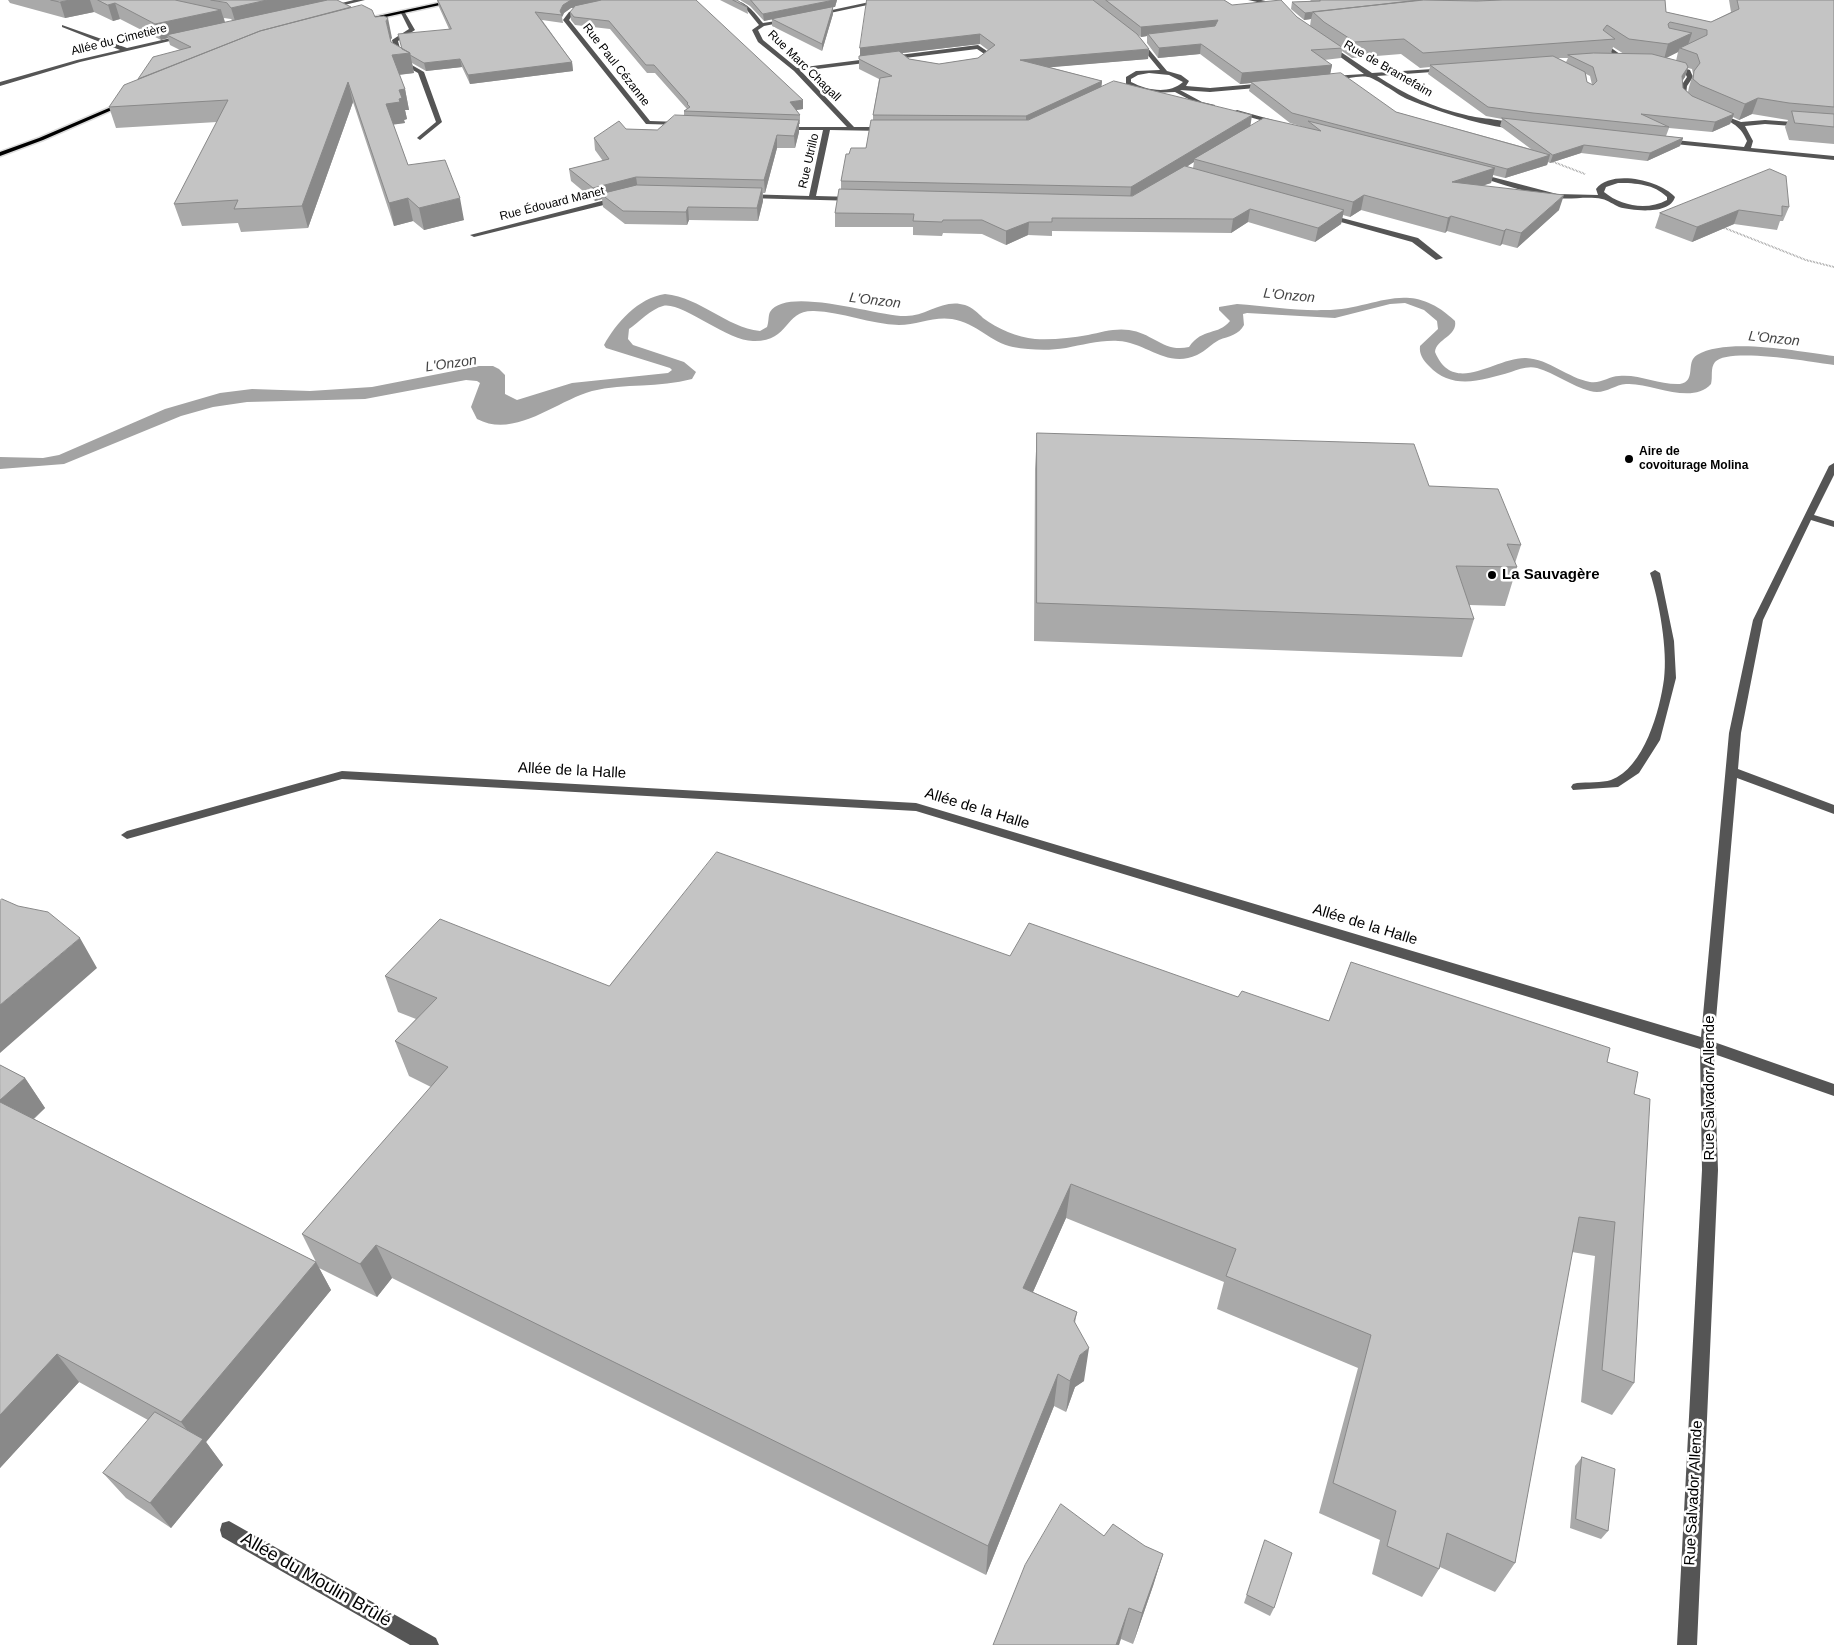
<!DOCTYPE html>
<meta charset="utf-8">
<style>
body{margin:0}
canvas{display:block;background:#fff}
</style>
<canvas width="1834" height="1645"></canvas>
<script>
const context = document.querySelector('canvas').getContext('2d');
context.lineJoin = 'round';
function fillPath(path, color) {
  context.fillStyle = color;
  context.fill(path, 'evenodd');
}
function trace(path, color, width, dash) {
  context.strokeStyle = color;
  context.lineWidth = width;
  context.lineCap = dash ? 'butt' : 'round';
  context.setLineDash(dash || []);
  context.stroke(path);
}
function label(font, color, halo, rows, align = 'center') {
  context.font = font + ' Arial,sans-serif';
  context.lineWidth = 5;
  context.setLineDash([]);
  context.textBaseline = 'middle';
  context.strokeStyle = halo;
  context.fillStyle = color;
  for (const [text, x, y, turn = 0] of rows) {
    context.save();
    context.translate(x, y);
    context.rotate((+turn || 0) * Math.PI / 180);
    context.textAlign = isNaN(turn) ? turn : align;
    if (halo) context.strokeText(text, 0, 0);
    context.fillText(text, 0, 0);
    context.restore();
  }
}
fillPath(new Path2D(`
 M 665,294 C 702,298 725,327 760,331 L 767,327 C 769,322 768,316 770,312 C 786,285 880,317 906,316 C 926,316 944,298 965,305 C 972,307 978,313 983,318 C 998,329 1017,337 1035,339 C 1053,340 1071,338 1088,335 C 1102,332 1115,328 1129,330 C 1153,333 1164,353 1189,347 C 1203,327 1218,336 1230,321 L 1219,310 L 1219,307 L 1237,304 C 1266,306 1296,311 1325,310 C 1376,310 1408,276 1455,321 C 1458,336 1436,339 1435,352 C 1454,397 1495,357 1526,358 C 1549,359 1568,378 1590,382 C 1601,384 1609,376 1619,376 C 1640,374 1659,385 1680,384 C 1697,381 1685,362 1697,355 C 1728,337 1799,352 1834,356 L 1834,365 C 1813,362 1728,347 1715,362 C 1710,368 1713,377 1711,384 C 1691,406 1651,382 1626,384 C 1613,385 1605,395 1590,391 C 1571,386 1555,373 1537,368 C 1528,366 1519,369 1511,372 C 1483,380 1452,391 1429,366 C 1423,360 1419,354 1420,346 L 1438,329 L 1437,321 L 1424,310 L 1405,303 L 1390,304 L 1335,318 L 1247,313 L 1243,314 L 1244,325 C 1239,335 1229,336 1219,340 C 1211,344 1206,351 1197,355 C 1167,369 1146,342 1118,341 C 1100,340 1083,345 1066,348 C 1048,351 1030,350 1013,347 C 991,343 977,323 952,319 C 934,316 917,325 899,325 C 870,324 842,312 814,311 C 783,310 791,342 753,341 C 727,341 681,301 663,306 C 651,309 639,322 629,329 L 628,339 L 633,345 L 684,362 L 696,372 L 692,379 C 659,388 625,383 592,391 C 556,401 515,439 477,419 L 471,407 L 480,383 L 477,381 L 466,380 L 365,399 L 247,402 L 213,407 L 181,416 L 64,464 L 0,469 L 0,457 L 43,458 L 59,455 L 165,409 L 220,393 L 252,389 L 310,391 L 372,387 L 479,366 L 493,366 L 499,369 L 505,375 L 505,394 L 517,400 L 572,383 L 668,373 L 672,370 L 670,368 L 606,348 L 604,345 C 616,323 638,298 665,294 Z`), '#a3a3a3');
const major = new Path2D(`
 M 452,0 L 463,0 L 358,23 L 355,21 Z
 M 123,102 L 128,103 L 43,140 L 0,156 L 0,152 L 39,138 Z`);
trace(major, '#dbdbdb', 3);
trace(new Path2D(`
 M 1551,161 L 1585,174
 M 1722,227 L 1806,260 L 1834,267`), '#777', 2, [0.5, 1]);
fillPath(new Path2D(`
 M 354,0 L 365,0 L 328,9 L 325,7 Z
 M 730,0 C 746,0 754,12 763,23 L 789,19 L 789,21 L 764,26 L 758,30 L 763,40 L 797,68 L 978,45 L 993,55 L 983,62 L 979,62 L 979,60 L 986,55 L 977,49 L 801,71 L 854,127 L 885,127 L 888,129 L 885,131 L 830,130 L 816,196 L 854,197 L 857,197 L 857,201 L 747,198 L 743,196 L 744,194 L 809,196 L 823,130 L 783,130 L 781,129 L 781,127 L 847,127 L 794,71 L 758,42 L 752,30 L 759,25 L 746,9 Z
 M 879,0 L 891,0 L 816,16 L 813,14 Z
 M 1248,0 L 1261,0 L 1279,4 L 1276,6 Z
 M 582,8 L 588,9 L 573,14 L 569,20 L 650,121 L 680,122 L 683,124 L 682,125 L 646,124 L 563,20 L 569,12 Z
 M 400,11 L 404,11 L 415,30 L 398,41 L 403,60 L 424,72 L 442,122 L 420,140 L 417,138 L 418,137 L 436,122 L 418,73 L 397,61 L 392,40 L 409,29 Z
 M 62,25 L 127,48 L 184,35 L 187,37 L 80,62 L 0,86 L 0,82 L 77,60 L 120,50 L 62,27 Z
 M 1137,40 L 1141,40 L 1167,71 L 1181,75 L 1189,81 L 1186,86 L 1210,88 L 1267,83 L 1270,85 L 1267,87 L 1210,92 L 1180,90 L 1202,102 L 1215,105 L 1215,107 L 1213,108 L 1198,104 L 1175,92 L 1151,93 L 1126,84 L 1126,77 L 1136,71 L 1160,70 L 1137,42 ZM 1149,73 L 1169,75 L 1183,82 C 1168,95 1147,90 1131,82 L 1131,79 L 1138,75 Z
 M 1603,42 L 1624,57 L 1624,59 L 1620,59 L 1601,45 Z
 M 1325,44 L 1329,44 L 1372,73 L 1448,68 L 1446,71 L 1377,76 C 1404,94 1434,108 1466,115 C 1480,119 1508,119 1519,126 C 1505,135 1422,106 1405,98 C 1397,94 1375,78 1368,77 C 1356,75 1342,81 1330,79 L 1332,76 L 1364,74 L 1325,46 Z
 M 1671,64 L 1690,70 L 1693,77 L 1687,86 L 1686,95 L 1693,101 L 1693,103 L 1689,103 L 1680,95 L 1681,86 L 1687,77 L 1684,71 L 1671,66 Z
 M 1237,110 L 1280,122 L 1281,123 L 1278,125 L 1235,113 L 1235,111 Z
 M 1715,112 L 1741,122 L 1765,120 L 1834,125 L 1834,129 L 1765,124 L 1745,126 L 1753,141 L 1751,148 L 1834,156 L 1834,160 L 1665,143 L 1662,141 L 1665,139 L 1744,147 L 1747,141 C 1740,124 1729,121 1713,115 L 1713,113 Z
 M 1477,173 L 1557,194 L 1598,195 L 1596,189 C 1611,169 1660,180 1675,197 C 1670,215 1633,211 1619,207 C 1614,205 1608,200 1602,199 C 1587,196 1571,200 1556,198 C 1529,193 1501,184 1475,176 L 1475,174 ZM 1618,183 C 1636,183 1654,184 1667,197 L 1667,200 C 1647,211 1621,206 1604,192 L 1606,187 Z
 M 617,197 L 621,199 L 620,201 L 474,237 L 470,235 Z
 M 1323,213 L 1418,238 L 1443,258 L 1436,260 L 1412,242 L 1323,217 Z
 M 1834,463 L 1834,475 L 1814,515 L 1834,521 L 1834,527 L 1811,520 L 1763,620 L 1741,733 L 1738,769 L 1834,805 L 1834,814 L 1737,778 L 1714,1042 L 1834,1084 L 1834,1096 L 1714,1054 L 1718,1170 L 1697,1645 L 1677,1645 L 1702,1170 L 1700,1049 L 916,811 L 342,779 L 127,839 L 121,835 L 127,831 L 342,771 L 916,803 L 1701,1037 L 1729,733 L 1753,620 L 1829,466 Z
 M 1655,570 L 1660,573 L 1674,641 L 1676,678 L 1660,740 L 1639,773 L 1618,787 L 1573,790 L 1571,787 L 1573,784 L 1577,783 C 1587,782 1602,783 1611,780 C 1644,768 1660,710 1664,679 C 1668,651 1659,600 1650,573 Z
 M 229,1521 L 436,1638 L 439,1645 L 410,1645 L 222,1537 L 220,1530 L 222,1523 Z`), '#555');
fillPath(major, '#000');
fillPath(new Path2D(`
 M 8,0 L 337,0 L 351,7 L 375,17 L 392,38 L 390,40 L 391,42 L 402,48 L 449,29 L 439,7 L 437,0 L 696,0 L 803,109 L 796,110 L 800,115 L 800,124 L 799,124 L 799,132 L 795,148 L 777,148 L 765,193 L 763,193 L 763,201 L 758,221 L 689,220 L 687,225 L 625,224 L 603,207 L 602,199 L 595,201 L 571,181 L 569,169 L 603,161 L 595,150 L 594,138 L 626,129 L 657,130 L 684,115 L 684,111 L 687,109 L 655,73 L 647,73 L 610,29 L 575,25 L 571,20 L 570,12 L 574,8 L 571,8 L 564,13 L 562,17 L 563,23 L 542,20 L 572,62 L 573,71 L 470,84 L 462,67 L 426,71 L 412,63 L 414,73 L 399,75 L 405,89 L 409,110 L 405,110 L 407,119 L 404,120 L 405,123 L 393,124 L 408,165 L 464,220 L 424,230 L 413,221 L 394,226 L 353,102 L 308,228 L 241,232 L 238,223 L 182,226 L 174,204 L 217,122 L 116,128 L 109,107 L 138,79 L 180,50 L 170,45 L 168,38 L 161,40 L 120,19 L 113,21 L 94,12 L 65,18 L 10,3 ZM 224,18 L 231,19 L 233,21 L 225,23 Z
 M 720,0 L 737,0 L 747,7 L 748,14 Z
 M 740,0 L 837,0 L 835,7 L 833,7 L 833,14 L 822,51 L 772,26 L 772,19 L 764,21 L 750,6 Z
 M 867,0 L 1224,0 L 1232,5 L 1297,17 L 1310,26 L 1311,19 L 1304,20 L 1291,9 L 1292,2 L 1311,1 L 1310,0 L 1665,0 L 1666,12 L 1711,22 L 1731,12 L 1729,0 L 1834,0 L 1834,144 L 1789,140 L 1785,127 L 1788,120 L 1752,114 L 1739,120 L 1733,117 L 1730,124 L 1712,132 L 1669,128 L 1666,136 L 1683,138 L 1680,146 L 1647,161 L 1581,153 L 1550,163 L 1548,162 L 1547,165 L 1505,178 L 1493,175 L 1491,183 L 1483,185 L 1559,210 L 1517,248 L 1502,244 L 1500,246 L 1447,231 L 1445,233 L 1361,210 L 1350,217 L 1343,215 L 1341,224 L 1315,242 L 1248,222 L 1231,233 L 1052,231 L 1052,236 L 1028,235 L 1006,245 L 982,234 L 943,233 L 942,236 L 913,235 L 913,227 L 835,227 L 835,213 L 841,189 L 841,181 L 849,154 L 866,148 L 873,120 L 873,115 L 879,79 L 859,69 L 859,59 L 860,56 ZM 1138,35 L 1141,37 L 1147,36 L 1147,43 L 1158,58 L 1200,54 L 1240,84 L 1251,83 L 1249,91 L 1290,123 L 1307,128 L 1251,126 L 1101,87 L 1102,81 L 1049,67 L 1148,59 L 1149,49 ZM 980,44 L 988,50 L 978,58 L 939,64 L 909,59 L 902,53 ZM 1613,47 L 1624,54 L 1611,53 ZM 1342,51 L 1352,58 L 1401,54 L 1420,68 L 1430,67 L 1428,74 L 1486,116 L 1502,119 L 1500,126 L 1531,149 L 1396,112 L 1330,74 L 1332,65 L 1324,60 L 1341,58 ZM 1678,52 L 1676,61 L 1666,58 ZM 1558,58 L 1568,58 L 1566,62 ZM 1688,68 L 1692,69 L 1693,74 L 1689,87 L 1688,92 L 1683,88 L 1682,81 L 1685,77 ZM 1586,74 L 1590,76 L 1592,85 L 1587,82 ZM 1194,162 L 1193,168 L 1187,167 L 1192,163 Z
 M 1770,169 L 1789,207 L 1783,221 L 1780,221 L 1777,230 L 1734,224 L 1692,242 L 1655,228 L 1660,213 Z
 M 1037,433 L 1429,486 L 1521,545 L 1515,563 L 1517,567 L 1505,606 L 1469,605 L 1474,619 L 1462,657 L 1034,641 L 1035,469 Z
 M 1010,956 L 1238,997 L 1329,1021 L 1607,1062 L 1634,1094 L 1634,1383 L 1612,1415 L 1581,1402 L 1595,1256 L 1572,1252 L 1515,1563 L 1495,1592 L 1440,1567 L 1439,1569 L 1422,1597 L 1372,1574 L 1380,1540 L 1319,1513 L 1358,1368 L 1217,1309 L 1224,1282 L 1066,1218 L 1033,1292 L 1077,1312 L 1075,1323 L 1084,1381 L 1075,1387 L 1066,1412 L 1054,1406 L 986,1575 L 392,1278 L 377,1297 L 319,1268 L 331,1290 L 206,1442 L 223,1465 L 171,1528 L 126,1498 L 103,1473 L 148,1420 L 79,1382 L 0,1468 L 0,1065 L 25,1078 L 45,1108 L 34,1119 L 316,1262 L 302,1234 L 431,1087 L 409,1076 L 395,1041 L 416,1019 L 398,1012 L 385,976 L 609,986 Z
 M 1582,1457 L 1608,1531 L 1601,1539 L 1570,1528 L 1575,1466 Z
 M 1104,1536 L 1163,1554 L 1153,1586 L 1133,1644 L 1121,1639 L 1119,1645 L 993,1645 Z
 M 1265,1540 L 1274,1608 L 1270,1616 L 1244,1603 Z`), '#a9a9a9');
fillPath(new Path2D(`
 M 70,0 L 90,0 L 94,12 L 65,18 L 60,2 Z
 M 267,0 L 327,0 L 236,24 L 231,8 Z
 M 569,0 L 611,0 L 571,8 L 564,13 L 562,17 L 560,11 L 563,5 Z
 M 834,0 L 837,0 L 835,7 L 833,7 L 833,14 L 822,51 L 822,44 L 832,7 L 764,21 L 763,14 Z
 M 115,3 L 120,19 L 113,21 L 108,5 Z
 M 221,10 L 226,26 L 167,35 L 168,38 L 161,40 L 155,24 Z
 M 1313,12 L 1311,19 L 1304,20 L 1305,13 Z
 M 388,18 L 392,38 L 390,40 L 386,21 Z
 M 1218,20 L 1217,30 L 1148,34 L 1147,36 L 1141,37 L 1141,27 Z
 M 1692,33 L 1687,48 L 1680,48 L 1678,52 L 1664,59 L 1668,44 Z
 M 980,34 L 980,44 L 860,58 L 860,48 Z
 M 1201,44 L 1200,54 L 1158,58 L 1159,48 Z
 M 1149,49 L 1148,59 L 1019,70 L 1020,60 Z
 M 410,53 L 414,73 L 396,75 L 392,55 Z
 M 460,59 L 462,67 L 426,71 L 424,63 Z
 M 572,62 L 573,71 L 470,84 L 468,75 Z
 M 1332,65 L 1330,75 L 1251,82 L 1251,83 L 1240,84 L 1242,73 Z
 M 1688,67 L 1685,77 L 1679,86 L 1682,76 Z
 M 1102,81 L 1101,91 L 1026,126 L 1026,116 Z
 M 348,82 L 353,102 L 308,228 L 302,206 Z
 M 405,89 L 409,110 L 405,110 L 407,119 L 404,120 L 405,123 L 391,125 L 386,104 L 399,99 L 399,90 Z
 M 1758,98 L 1752,114 L 1739,120 L 1745,104 Z
 M 803,100 L 803,109 L 790,111 L 790,102 Z
 M 1734,114 L 1730,124 L 1712,132 L 1715,122 Z
 M 1252,115 L 1250,129 L 1194,159 L 1194,162 L 1130,201 L 1131,187 Z
 M 799,120 L 799,132 L 795,148 L 794,136 Z
 M 777,135 L 777,148 L 765,193 L 764,180 Z
 M 1683,138 L 1680,146 L 1647,161 L 1650,153 Z
 M 1584,145 L 1581,153 L 1550,163 L 1553,155 Z
 M 1550,155 L 1547,165 L 1505,178 L 1507,169 Z
 M 1495,168 L 1491,183 L 1449,197 L 1452,182 Z
 M 636,177 L 638,190 L 601,194 L 602,199 L 595,201 L 593,188 Z
 M 762,188 L 763,201 L 758,221 L 757,208 Z
 M 1364,195 L 1361,210 L 1350,217 L 1353,202 Z
 M 1564,195 L 1559,210 L 1517,248 L 1521,233 Z
 M 408,198 L 413,221 L 394,226 L 389,203 Z
 M 460,198 L 464,220 L 424,230 L 419,208 Z
 M 688,207 L 689,220 L 687,225 L 686,212 Z
 M 1250,209 L 1248,222 L 1231,233 L 1233,219 Z
 M 1344,210 L 1341,224 L 1315,242 L 1318,228 Z
 M 1739,210 L 1734,224 L 1692,242 L 1697,227 Z
 M 1451,216 L 1447,231 L 1445,233 L 1448,218 Z
 M 1029,222 L 1028,235 L 1006,245 L 1006,231 Z
 M 1506,229 L 1502,244 L 1500,246 L 1504,231 Z
 M 80,938 L 97,968 L 0,1053 L 0,1005 Z
 M 25,1078 L 45,1108 L 20,1131 L 0,1102 L 0,1100 Z
 M 1071,1184 L 1066,1218 L 1020,1321 L 1023,1288 Z
 M 376,1245 L 392,1278 L 377,1297 L 360,1264 Z
 M 316,1262 L 331,1290 L 206,1442 L 223,1465 L 171,1528 L 150,1503 L 198,1445 L 181,1422 Z
 M 1089,1348 L 1084,1381 L 1075,1387 L 1066,1412 L 1070,1381 L 1080,1355 Z
 M 57,1354 L 79,1382 L 0,1468 L 0,1415 Z
 M 1058,1374 L 1054,1406 L 986,1575 L 988,1546 Z
 M 1163,1554 L 1153,1586 L 1133,1644 L 1142,1613 Z
 M 1129,1608 L 1119,1645 L 1116,1645 Z`), '#898989');
const building = new Path2D(`
 M 51,0 L 70,0 L 60,2 Z
 M 98,0 L 175,0 L 221,10 L 155,24 L 115,3 L 108,5 Z
 M 211,0 L 267,0 L 231,8 L 227,3 Z
 M 328,0 L 337,0 L 351,7 L 260,31 L 138,79 L 153,57 L 191,47 L 167,35 Z
 M 438,0 L 571,0 L 563,5 L 560,11 L 562,15 L 535,12 L 572,62 L 468,75 L 460,59 L 424,63 L 410,55 L 410,53 L 402,49 L 398,34 L 451,29 Z
 M 602,0 L 696,0 L 803,100 L 790,102 L 800,115 L 684,111 L 690,107 L 687,104 L 688,103 L 654,65 L 646,65 L 609,21 L 574,17 L 570,12 L 575,6 Z
 M 733,0 L 737,0 L 747,7 Z
 M 751,0 L 834,0 L 763,14 Z
 M 867,0 L 1093,0 L 1137,34 L 1149,49 L 1020,60 L 1102,81 L 1026,116 L 873,115 L 880,78 L 892,76 L 859,59 L 859,56 L 899,51 L 909,59 L 939,64 L 978,58 L 995,45 L 980,34 L 860,48 Z
 M 1106,0 L 1224,0 L 1232,5 L 1281,0 L 1297,17 L 1343,48 L 1311,50 L 1332,65 L 1242,73 L 1201,44 L 1159,48 L 1148,34 L 1215,26 L 1218,20 L 1141,27 Z
 M 1320,0 L 1419,0 L 1305,13 L 1292,2 L 1320,1 Z
 M 1424,0 L 1477,1 L 1502,0 L 1665,0 L 1666,12 L 1711,22 L 1739,9 L 1737,0 L 1834,0 L 1834,107 L 1789,103 L 1758,98 L 1745,104 L 1700,85 L 1693,79 L 1694,71 L 1700,63 L 1697,54 L 1680,48 L 1707,35 L 1707,30 L 1670,22 L 1668,24 L 1669,28 L 1692,33 L 1668,44 L 1629,39 L 1607,25 L 1603,30 L 1615,39 L 1423,53 L 1404,39 L 1355,42 L 1324,22 L 1313,12 Z
 M 362,5 L 372,10 L 375,17 L 384,16 L 388,18 L 386,21 L 391,42 L 410,53 L 392,55 L 405,89 L 399,90 L 402,98 L 399,99 L 400,102 L 386,104 L 408,165 L 445,160 L 460,198 L 419,208 L 408,198 L 389,203 L 348,82 L 302,206 L 234,209 L 238,200 L 174,204 L 228,100 L 109,107 L 124,85 L 260,31 Z
 M 833,7 L 822,44 L 772,19 Z
 M 1594,53 L 1652,54 L 1686,63 L 1688,67 L 1682,76 L 1683,88 L 1692,96 L 1734,114 L 1715,122 L 1641,114 L 1669,127 L 1533,113 L 1488,107 L 1430,65 L 1553,56 L 1585,72 L 1587,82 L 1593,85 L 1597,81 L 1593,67 L 1568,55 Z
 M 1341,73 L 1396,112 L 1550,155 L 1507,169 L 1292,113 L 1251,82 Z
 M 1114,81 L 1252,115 L 1131,187 L 841,181 L 846,154 L 849,154 L 851,148 L 866,148 L 871,120 L 1028,120 Z
 M 1792,111 L 1834,114 L 1834,127 L 1795,123 Z
 M 675,115 L 799,120 L 794,136 L 777,135 L 764,180 L 636,177 L 593,188 L 569,169 L 609,159 L 594,138 L 619,121 L 626,129 L 657,130 Z
 M 1264,118 L 1321,131 L 1308,121 L 1495,168 L 1452,182 L 1564,195 L 1521,233 L 1506,229 L 1504,231 L 1451,216 L 1448,218 L 1364,195 L 1353,202 L 1194,159 Z
 M 1502,118 L 1683,138 L 1650,153 L 1584,145 L 1553,155 Z
 M 1185,166 L 1344,210 L 1318,228 L 1250,209 L 1233,219 L 1052,218 L 1052,222 L 1029,222 L 1006,231 L 982,220 L 943,220 L 942,222 L 913,221 L 914,214 L 835,213 L 839,189 L 1132,196 Z
 M 1770,169 L 1786,176 L 1789,207 L 1782,206 L 1782,216 L 1739,210 L 1697,227 L 1660,213 Z
 M 637,185 L 762,188 L 757,208 L 688,207 L 686,212 L 623,211 L 601,194 Z
 M 1037,433 L 1414,444 L 1429,486 L 1498,489 L 1521,545 L 1507,544 L 1517,567 L 1456,566 L 1474,619 L 1037,603 Z
 M 717,852 L 1010,956 L 1029,923 L 1238,997 L 1242,991 L 1329,1021 L 1351,962 L 1610,1048 L 1607,1062 L 1638,1072 L 1634,1094 L 1650,1099 L 1634,1383 L 1602,1370 L 1615,1222 L 1579,1217 L 1515,1563 L 1447,1533 L 1439,1569 L 1387,1546 L 1396,1511 L 1333,1483 L 1371,1335 L 1226,1276 L 1236,1249 L 1071,1184 L 1023,1288 L 1077,1312 L 1074,1321 L 1089,1348 L 1080,1355 L 1070,1381 L 1058,1374 L 988,1546 L 376,1245 L 360,1264 L 302,1234 L 448,1067 L 395,1041 L 437,998 L 385,976 L 440,919 L 609,986 Z
 M 2,899 L 18,906 L 48,912 L 80,938 L 0,1005 L 0,901 Z
 M 0,1065 L 25,1078 L 0,1100 Z
 M 0,1102 L 316,1262 L 181,1422 L 57,1354 L 0,1415 Z
 M 155,1412 L 203,1439 L 150,1503 L 103,1473 Z
 M 1582,1457 L 1615,1469 L 1608,1531 L 1576,1519 Z
 M 1061,1504 L 1104,1536 L 1113,1524 L 1145,1546 L 1163,1554 L 1142,1613 L 1129,1608 L 1116,1645 L 993,1645 L 1025,1565 Z
 M 1265,1540 L 1292,1553 L 1274,1608 L 1247,1595 Z`);
fillPath(building, '#c4c4c4');
trace(building, '#898989', 1);
for (const [x, y, r, color] of [
 [1629,459,5,"#000"],
 [1492,575,5,"#000"]
]) {
  const dot = new Path2D();
  dot.arc(x, y, r, 0, 2 * Math.PI);
  context.fillStyle = color;
  context.fill(dot);
  trace(dot, '#fff', 2);
}
label('12px', '#000', '#fff', [
 ["Allée du Cimetière",119,40,-14],
 ["Rue Paul Cézanne",616,65,52],
 ["Rue Marc Chagall",804,66,44],
 ["Rue de Bramefaim",1388,69,30],
 ["Rue Utrillo",809,161,-77],
 ["Rue Édouard Manet",552,204,-14]
]);
label('bold 12px', '#000', '#fff', [
 ["Aire de",1639,452],
 ["covoiturage Molina",1639,466]
], 'left');
label('italic 14px', '#444', '#fff', [
 ["L'Onzon",1289,296,5],
 ["L'Onzon",875,301,7],
 ["L'Onzon",1774,339,6],
 ["L'Onzon",451,364,-8]
]);
label('bold 15px', '#000', '#fff', [
 ["La Sauvagère",1502,575]
], 'left');
label('15px', '#000', '#fff', [
 ["Allée de la Halle",572,771,3],
 ["Allée de la Halle",977,809,17],
 ["Allée de la Halle",1365,925,17],
 ["Rue Salvador Allende",1710,1088,-90],
 ["Rue Salvador Allende",1694,1493,-87]
]);
label('18px', '#000', '#fff', [
 ["Allée du Moulin Brûlé",316,1580,30]
]);
</script>
